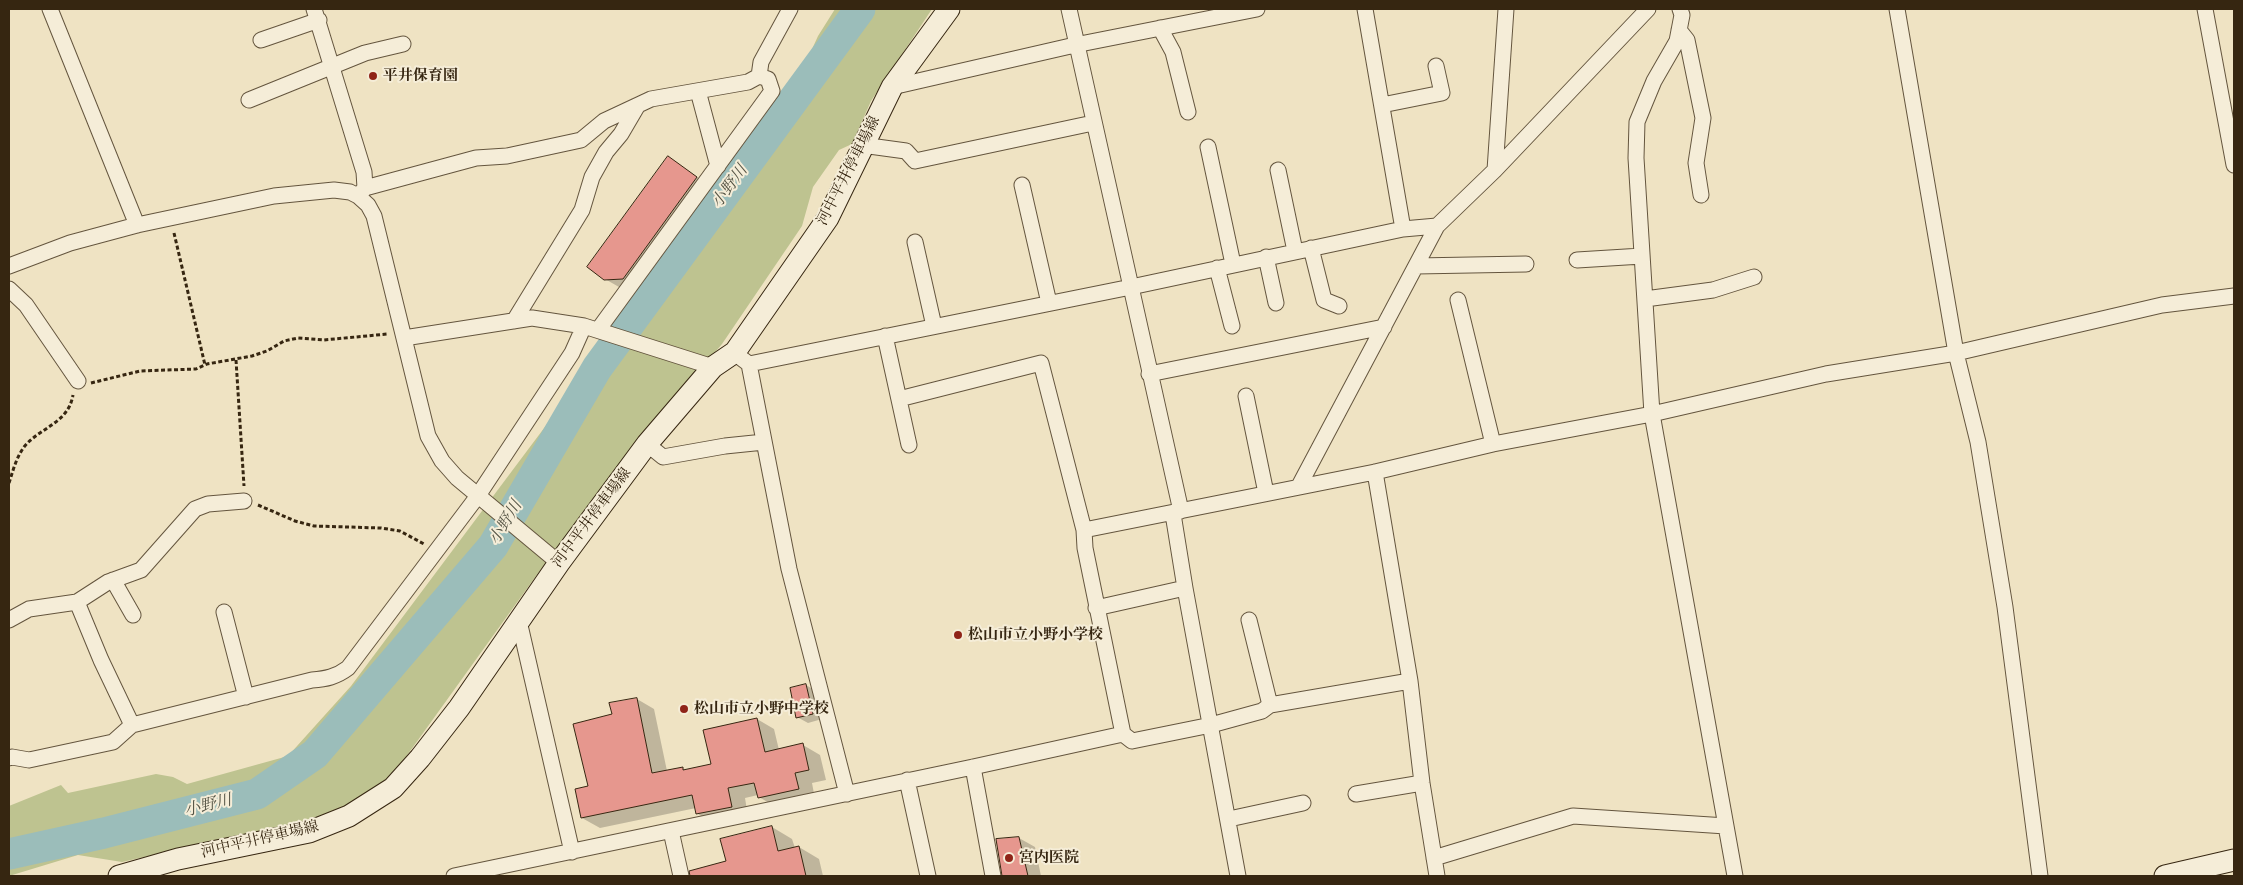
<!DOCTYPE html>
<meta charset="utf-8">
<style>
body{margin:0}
#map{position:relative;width:2243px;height:885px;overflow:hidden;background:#efe3c3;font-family:"IM FELL Great Primer",serif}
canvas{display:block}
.frame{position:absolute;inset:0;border:10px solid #362611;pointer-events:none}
</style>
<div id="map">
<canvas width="2243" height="885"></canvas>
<div class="frame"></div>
</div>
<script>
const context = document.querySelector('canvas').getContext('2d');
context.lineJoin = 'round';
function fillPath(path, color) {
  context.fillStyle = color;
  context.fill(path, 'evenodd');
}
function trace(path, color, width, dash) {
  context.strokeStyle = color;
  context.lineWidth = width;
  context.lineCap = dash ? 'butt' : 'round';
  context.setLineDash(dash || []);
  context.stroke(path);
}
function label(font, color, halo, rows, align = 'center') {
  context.font = font + ' "IM FELL Great Primer","Noto Serif JP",serif';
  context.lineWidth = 4;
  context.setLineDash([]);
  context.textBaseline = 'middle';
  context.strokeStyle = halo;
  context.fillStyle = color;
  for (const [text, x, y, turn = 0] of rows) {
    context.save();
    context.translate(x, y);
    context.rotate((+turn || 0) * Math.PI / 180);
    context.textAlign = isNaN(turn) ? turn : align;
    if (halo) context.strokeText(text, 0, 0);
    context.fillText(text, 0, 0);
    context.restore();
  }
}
fillPath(new Path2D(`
 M 835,9 L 932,9 L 871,101 L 852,144 L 839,150 L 813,187 L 802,226 L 722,344 L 615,470 L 536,576 L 390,779 L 365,798 L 322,817 L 122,862 L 78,855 L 9,876 L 9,806 L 61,785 L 68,793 L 156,774 L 173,777 L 187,784 L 288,756 L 351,686 L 607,344 L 693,222 L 794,89 L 818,36 Z`), '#bec390');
fillPath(new Path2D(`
 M 668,158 L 717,190 L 644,291 L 626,291 L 605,279 Z
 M 806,685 L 816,691 L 822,719 L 808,723 L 797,717 Z
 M 637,699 L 654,709 L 667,771 L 682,768 L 687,771 L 712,765 L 757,719 L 774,729 L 779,750 L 803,745 L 820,755 L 826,780 L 812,783 L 815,799 L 776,807 L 759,797 L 758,795 L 745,798 L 748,816 L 715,824 L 698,814 L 696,808 L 600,828 L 582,818 L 590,787 L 613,715 Z
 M 772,827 L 792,839 L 795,848 L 799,847 L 819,859 L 823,876 L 707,876 L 705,868 L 728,862 Z
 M 1019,838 L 1035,847 L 1041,876 L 1003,876 Z`), '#0003');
trace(new Path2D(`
 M 9,854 L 104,833 L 257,794 L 315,754 L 493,546 L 597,368 L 860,9`), '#9bbdba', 31);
const building = new Path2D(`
 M 668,156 L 697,177 L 623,279 L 604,280 L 587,267 Z
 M 806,684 L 813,714 L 796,718 L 790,688 Z
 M 637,698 L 652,773 L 683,767 L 683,770 L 711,764 L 703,730 L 757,718 L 765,752 L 803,743 L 809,770 L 795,773 L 799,789 L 758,798 L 754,783 L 728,788 L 732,807 L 696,814 L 692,795 L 581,818 L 575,789 L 588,786 L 573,724 L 612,714 L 609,703 Z
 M 772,826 L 778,851 L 799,846 L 806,876 L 690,876 L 689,871 L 726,861 L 720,839 Z
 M 1019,837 L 1028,876 L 1002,876 L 996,839 Z`);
fillPath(building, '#e6978e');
trace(building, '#362611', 1);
const minor = new Path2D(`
 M 50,9 L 137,225
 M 314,9 L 364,172 L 365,188
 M 1069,9 L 1181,511
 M 1365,9 L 1403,229
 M 1680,9 L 1682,15 L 1677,41 L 1654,81 L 1637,122 L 1636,158 L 1652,414 L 1735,876
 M 1897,9 L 1956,353 L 1978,442 L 2005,607 L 2040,876
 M 2205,9 L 2234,165
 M 1160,28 L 1173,52 L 1188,112
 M 1679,30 L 1687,40 L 1703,118 L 1696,163 L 1701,195
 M 261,40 L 319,20
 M 892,87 L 1075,45 L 1257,9
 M 698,91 L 718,166
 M 249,100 L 365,53 L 403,44
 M 1382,105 L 1442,93 L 1436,66
 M 862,145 L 906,151 L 915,161 L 1093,123
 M 1208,147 L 1233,264
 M 1278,170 L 1295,251
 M 1495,170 L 1506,9
 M 1022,185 L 1049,303
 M 358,196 L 365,188 L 476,158 L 507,156 L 581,140 L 604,121 L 651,99 L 748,82 L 759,76 L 761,62 L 790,9
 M 915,242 L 934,326
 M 1311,248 L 1324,300 L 1339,306
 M 1266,257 L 1276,303
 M 1577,260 L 1642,256
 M 9,266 L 70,243 L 137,225 L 274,196 L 334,190 L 350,192 L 358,196 L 368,205 L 374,216 L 428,436 L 442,461 L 457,478 L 559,563
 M 1416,266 L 1526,264
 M 1217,268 L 1232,326
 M 9,289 L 26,305 L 78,381
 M 1645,299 L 1713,290 L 1754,277
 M 1458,300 L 1493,444
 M 514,321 L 582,210 L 592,177 L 606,152 L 621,134 L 638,105
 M 598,330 L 772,91 L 768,79 L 759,76
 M 885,336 L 909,445
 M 404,338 L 532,318 L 584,326 L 713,367
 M 741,358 L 749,364 L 789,569 L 847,794
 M 749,364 L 1131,287 L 1403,229 L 1437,226
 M 1149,374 L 1384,327
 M 1246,396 L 1266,493
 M 899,399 L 1041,363 L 1084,530
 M 647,444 L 663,457 L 725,446 L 764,442
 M 1375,472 L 1410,681 L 1422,783 L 1437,876
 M 1299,486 L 1437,226 L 1495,170 L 1648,9
 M 1173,514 L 1185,588 L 1238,876
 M 113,580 L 133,615
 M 77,602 L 101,660 L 132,725
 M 1096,608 L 1185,588
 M 224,612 L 246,697
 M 9,620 L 29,609 L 77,602 L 108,582 L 141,570 L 195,509 L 208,504 L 244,501
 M 1249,620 L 1270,705
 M 519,621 L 572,852
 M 1123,734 L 1132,741 L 1211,725 L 1262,711 L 1270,705 L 1410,681
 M 9,758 L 12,757 L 29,760 L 113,742 L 132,725 L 312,680 C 326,679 336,677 348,668 L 477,497 L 572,353 L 584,326
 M 973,767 L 993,876
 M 907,780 L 928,876
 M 1356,794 L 1422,783
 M 1229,819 L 1303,803
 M 671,831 L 681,876
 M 1434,858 L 1573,816 L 1726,826
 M 454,876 L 973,767 L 1123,734 L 1085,548 L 1084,530 L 1375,472 L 1493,444 L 1652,414 L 1826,374 L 1956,353 L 2162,305 L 2234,296`);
const secondary = new Path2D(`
 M 119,876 L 178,859 L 309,832 L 349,816 L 393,788 L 420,758 L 459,708 L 559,563 L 647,444 L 713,367 L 735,352 L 828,218 L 892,87 L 949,9
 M 2165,876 L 2234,860`);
trace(minor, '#64553e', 17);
trace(secondary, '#362611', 23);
trace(new Path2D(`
 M 174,233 L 205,365
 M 236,360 L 244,486
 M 91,383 L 140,371 L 196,369 L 207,364 L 252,356 L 267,351 L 284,341 L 298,338 L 324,340 L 387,334
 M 9,483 C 13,471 16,458 24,447 C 40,427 68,424 73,395
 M 258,505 L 295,521 L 314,526 L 381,528 L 400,531 L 424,544`), '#362611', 3, [4, 2.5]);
trace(minor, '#f5edd8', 15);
trace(secondary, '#f5edd8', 21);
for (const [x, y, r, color] of [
 [373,76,5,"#8f2418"],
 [958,635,5,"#8f2418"],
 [684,709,5,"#8f2418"],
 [1009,858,5,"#8f2418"]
]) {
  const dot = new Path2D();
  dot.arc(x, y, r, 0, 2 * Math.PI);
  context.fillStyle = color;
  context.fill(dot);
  trace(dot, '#f5edd8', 2);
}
label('bold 15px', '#362611', '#f5edd8', [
 ["平井保育園",383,76],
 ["松山市立小野小学校",968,635],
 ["松山市立小野中学校",694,709],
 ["宮内医院",1019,858]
], 'left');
label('15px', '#362611', '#f5edd8', [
 ["河中平井停車場線",849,171,-63],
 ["河中平井停車場線",592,518,-53],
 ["河中平井停車場線",260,840,-13]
]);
label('italic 16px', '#545344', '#f5edd8', [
 ["小野川",730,187,-54],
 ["小野川",506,523,-59],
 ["小野川",208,806,-14]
]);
</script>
